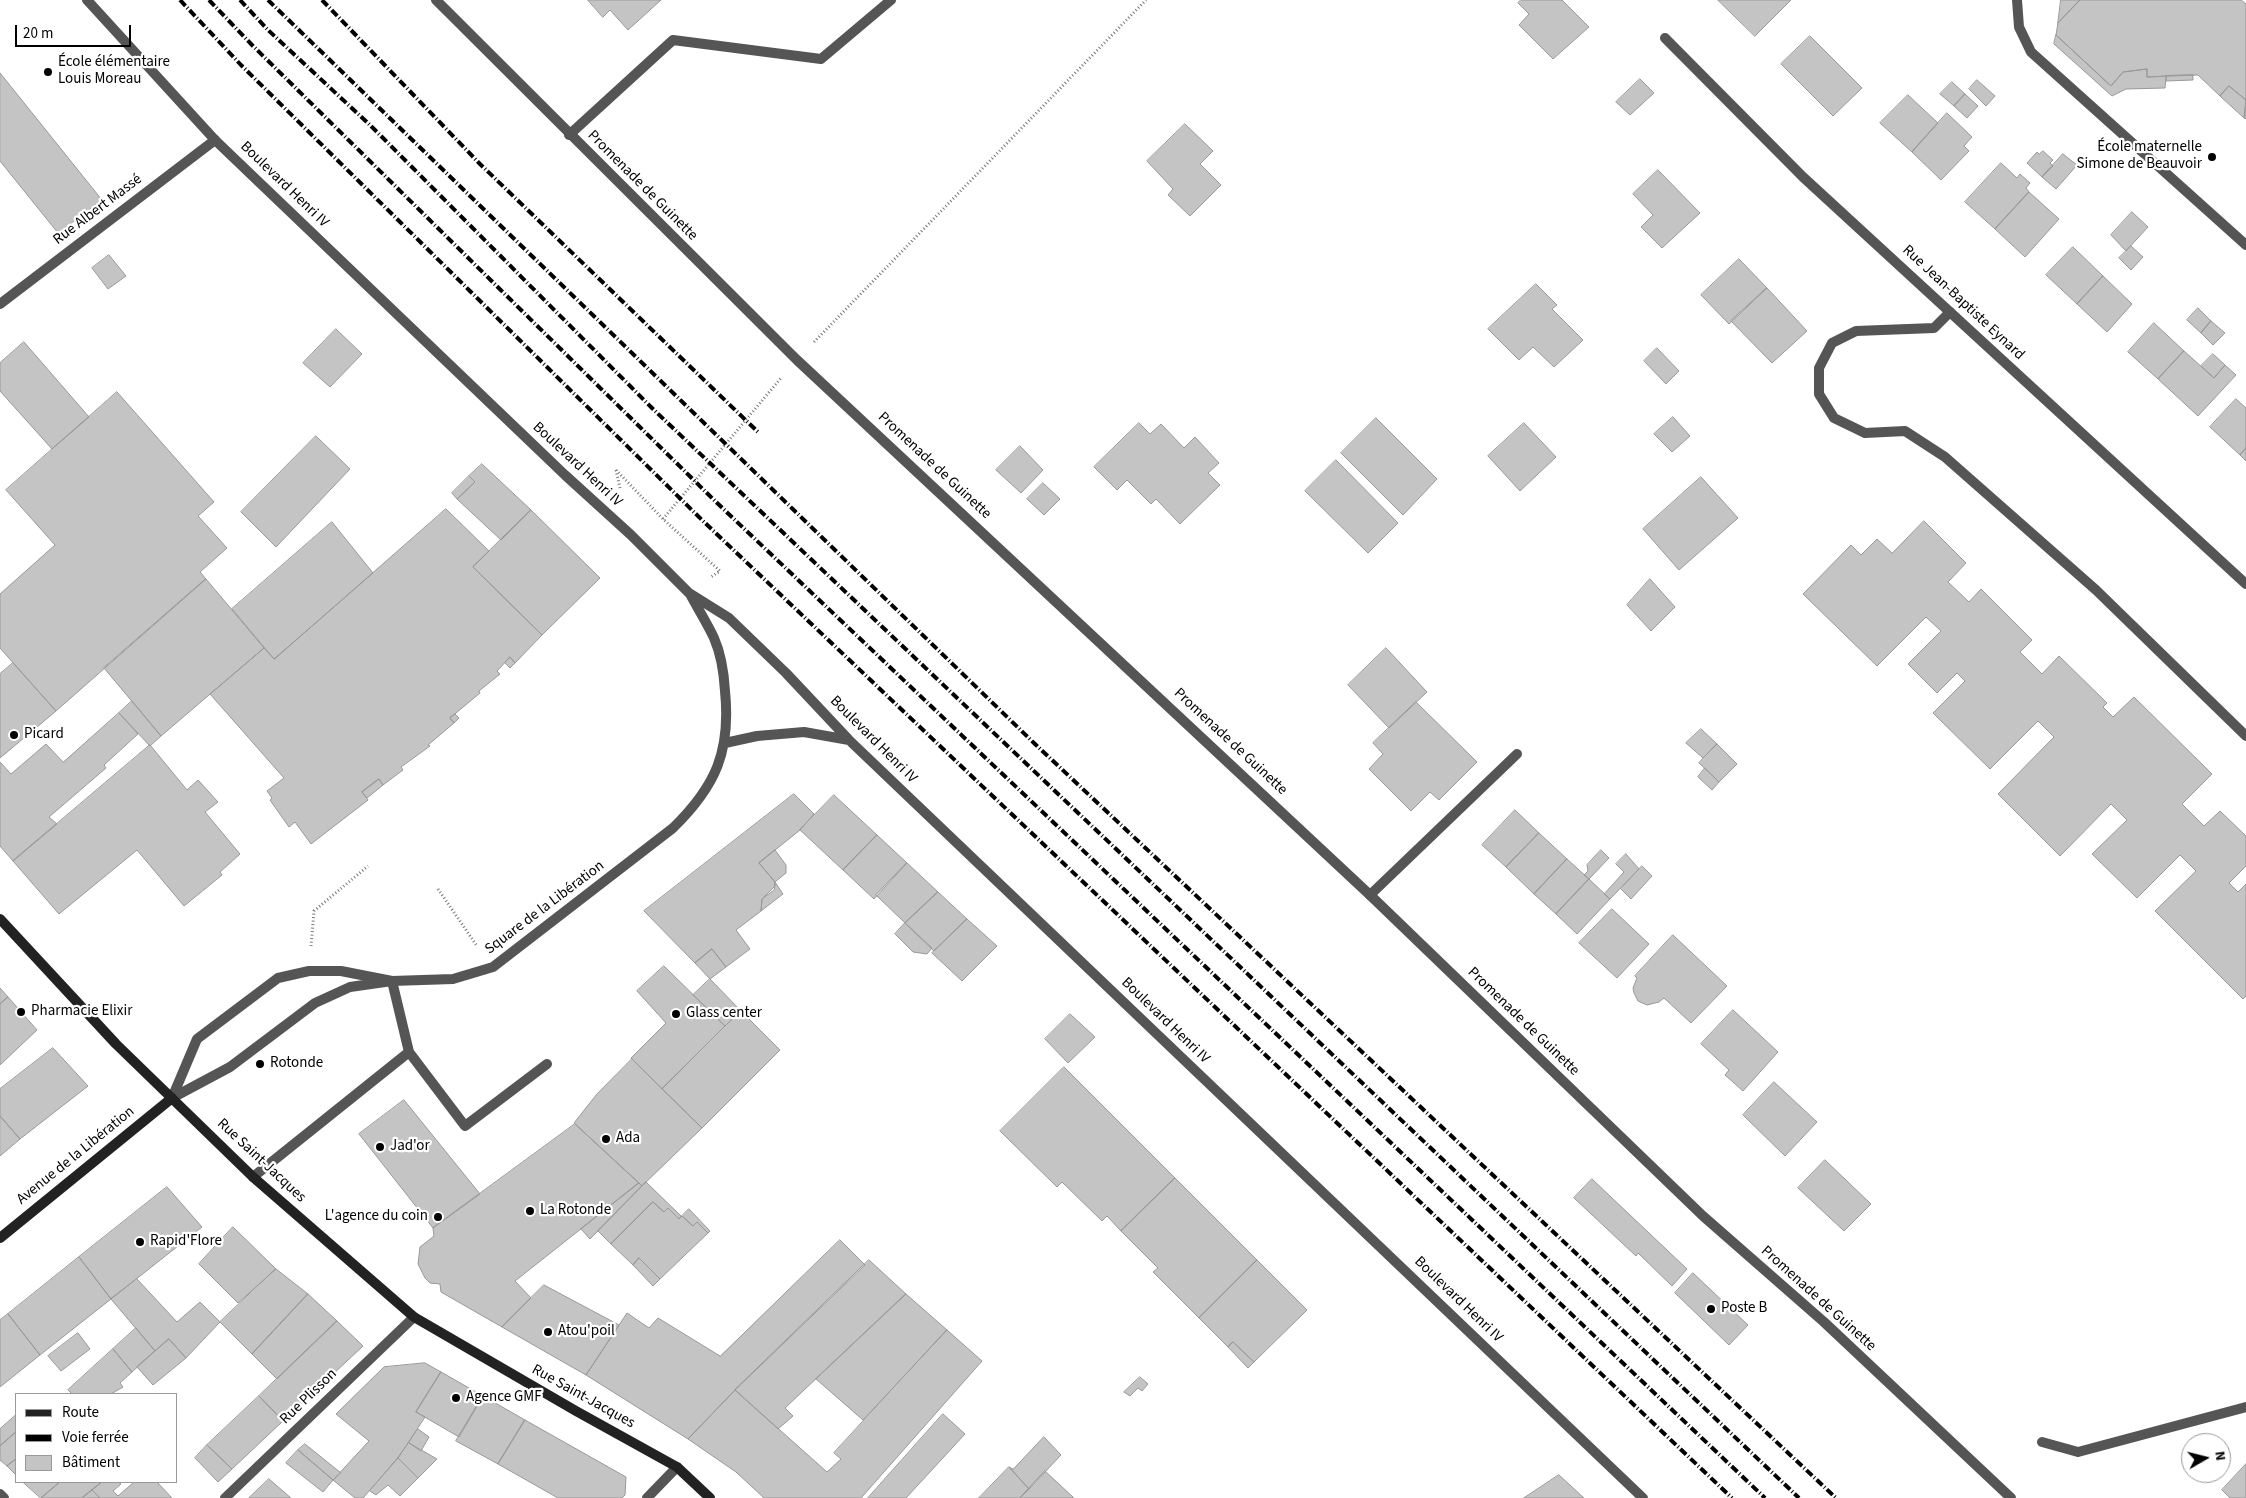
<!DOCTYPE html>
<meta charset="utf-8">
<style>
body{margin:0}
#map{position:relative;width:2246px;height:1498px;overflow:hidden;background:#fff;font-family:"Source Sans 3",sans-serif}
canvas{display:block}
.legend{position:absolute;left:15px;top:1393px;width:162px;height:90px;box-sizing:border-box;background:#fff;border:1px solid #999;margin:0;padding:6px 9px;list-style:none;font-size:15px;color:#000}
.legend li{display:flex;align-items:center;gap:10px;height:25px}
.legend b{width:25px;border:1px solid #999}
.north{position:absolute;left:2181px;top:1433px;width:50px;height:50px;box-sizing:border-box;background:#fff;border:1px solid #999;border-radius:50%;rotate:82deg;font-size:14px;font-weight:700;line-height:20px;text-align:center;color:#000}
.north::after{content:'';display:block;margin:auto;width:18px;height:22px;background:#000;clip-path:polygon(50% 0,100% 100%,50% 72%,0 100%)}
.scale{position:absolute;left:15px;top:25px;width:116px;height:22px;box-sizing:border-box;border:2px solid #000;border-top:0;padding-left:6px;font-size:15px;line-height:18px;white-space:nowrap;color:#000;-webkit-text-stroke:4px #fff;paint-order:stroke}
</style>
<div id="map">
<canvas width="2246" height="1498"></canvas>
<ul class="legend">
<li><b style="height:6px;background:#222"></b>Route</li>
<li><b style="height:6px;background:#000"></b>Voie ferrée</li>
<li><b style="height:14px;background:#c4c4c4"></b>Bâtiment</li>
</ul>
<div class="north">N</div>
<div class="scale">20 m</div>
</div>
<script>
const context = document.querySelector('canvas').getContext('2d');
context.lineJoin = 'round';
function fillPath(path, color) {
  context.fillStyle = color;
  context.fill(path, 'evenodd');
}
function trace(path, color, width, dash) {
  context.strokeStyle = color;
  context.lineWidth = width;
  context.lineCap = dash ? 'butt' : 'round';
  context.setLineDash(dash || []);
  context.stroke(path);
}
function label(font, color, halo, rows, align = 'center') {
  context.font = font + ' "Source Sans 3",sans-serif';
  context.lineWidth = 4.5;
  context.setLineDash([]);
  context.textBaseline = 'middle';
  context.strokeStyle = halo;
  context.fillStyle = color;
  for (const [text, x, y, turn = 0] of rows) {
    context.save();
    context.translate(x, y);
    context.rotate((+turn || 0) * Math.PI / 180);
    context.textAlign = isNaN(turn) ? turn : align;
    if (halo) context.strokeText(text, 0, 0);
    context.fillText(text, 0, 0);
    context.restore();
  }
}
const building = new Path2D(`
 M 588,0 L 661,0 L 628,30 L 610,10 L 603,17 Z
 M 1521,0 L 1562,0 L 1589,27 L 1553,59 L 1519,25 L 1529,14 L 1518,3 Z
 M 1718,0 L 1791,0 L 1755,36 Z
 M 2061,0 L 2080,0 L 2058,23 Z
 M 2080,0 L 2241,0 L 2246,4 L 2246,119 L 2244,118 L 2246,100 L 2229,86 L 2220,96 L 2198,75 L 2147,77 L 2147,69 L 2123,72 L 2111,86 L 2056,35 L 2058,23 Z
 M 2056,35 L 2111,86 L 2123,72 L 2147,69 L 2147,77 L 2166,76 L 2165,88 L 2126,89 L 2112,96 L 2054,44 Z
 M 1810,36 L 1862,88 L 1833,116 L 1781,64 Z
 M 0,73 L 102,200 L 58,233 L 0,161 Z
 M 2193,75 L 2193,80 L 2166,81 L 2166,76 Z
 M 1640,79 L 1654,93 L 1630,115 L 1616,102 Z
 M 1977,80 L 1995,96 L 1986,106 L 1969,89 Z
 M 1952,82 L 1965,94 L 1954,106 L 1940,94 Z
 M 2229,86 L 2246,100 L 2244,118 L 2220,96 Z
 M 1965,94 L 1978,106 L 1967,118 L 1954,106 Z
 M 1908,95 L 1938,123 L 1912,152 L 1880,123 Z
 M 1947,113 L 1972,137 L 1964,146 L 1969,151 L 1941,180 L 1912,152 Z
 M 1185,124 L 1213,151 L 1200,164 L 1221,185 L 1190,216 L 1168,195 L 1173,189 L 1147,161 Z
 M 2043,151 L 2053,160 L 2050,163 L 2053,166 L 2042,177 L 2027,163 L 2037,152 L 2039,154 Z
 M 2063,154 L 2077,165 L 2056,189 L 2042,177 Z
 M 2001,163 L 2017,178 L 2020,174 L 2030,183 L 2026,188 L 2029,192 L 1995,229 L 1965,202 Z
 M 1658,170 L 1700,213 L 1662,248 L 1641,227 L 1653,215 L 1633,194 Z
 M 2029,192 L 2059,219 L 2025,257 L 1995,229 Z
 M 2132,212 L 2148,227 L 2126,251 L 2111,235 Z
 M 2131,246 L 2143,257 L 2131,270 L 2119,258 Z
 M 2073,247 L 2103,276 L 2077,304 L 2046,275 Z
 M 109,255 L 126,276 L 108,289 L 92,268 Z
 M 1739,259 L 1767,288 L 1729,324 L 1701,295 Z
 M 2103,276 L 2132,304 L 2107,332 L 2077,304 Z
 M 1536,284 L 1557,305 L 1552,309 L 1583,340 L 1554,367 L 1533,347 L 1519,360 L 1488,329 Z
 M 1767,288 L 1807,331 L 1772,363 L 1731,321 Z
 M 2198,308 L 2211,321 L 2201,333 L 2187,320 Z
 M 2211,321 L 2225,333 L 2213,345 L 2201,333 Z
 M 2154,323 L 2184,351 L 2158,379 L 2128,352 Z
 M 336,329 L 362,354 L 330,387 L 303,363 Z
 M 24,342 L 89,417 L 52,449 L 0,391 L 0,363 Z
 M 1657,348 L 1679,371 L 1666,384 L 1644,361 Z
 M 2184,351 L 2214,378 L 2225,365 L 2236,375 L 2198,416 L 2158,379 Z
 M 2213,354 L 2225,365 L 2214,378 L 2201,366 Z
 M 117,392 L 214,502 L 198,516 L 227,548 L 200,572 L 206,579 L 56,711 L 0,648 L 0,594 L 55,545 L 6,490 Z
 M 2236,399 L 2246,408 L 2246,448 L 2240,455 L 2210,427 Z
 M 1673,417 L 1690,436 L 1672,452 L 1654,434 Z
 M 1376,418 L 1437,479 L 1403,515 L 1341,453 Z
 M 1139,423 L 1150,434 L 1161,424 L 1184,448 L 1195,437 L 1219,463 L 1208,473 L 1220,485 L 1180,524 L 1156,499 L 1151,504 L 1127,480 L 1117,490 L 1094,467 Z
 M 1524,423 L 1556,457 L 1520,491 L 1488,456 Z
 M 316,436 L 350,469 L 276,547 L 241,512 Z
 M 1020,446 L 1043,470 L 1021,493 L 996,470 Z
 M 2246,448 L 2246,461 L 2240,455 Z
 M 1336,460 L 1398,523 L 1368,553 L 1305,491 Z
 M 482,464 L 531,510 L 501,540 L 457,499 L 475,482 L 469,476 Z
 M 469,476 L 475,482 L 457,499 L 452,493 Z
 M 1701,477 L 1738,518 L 1679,570 L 1643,529 Z
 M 1043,483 L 1060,499 L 1044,515 L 1027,499 Z
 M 446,509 L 489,551 L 473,567 L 542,635 L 515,663 L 510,657 L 497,671 L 500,674 L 479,691 L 480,693 L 450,718 L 454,723 L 428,745 L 430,746 L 401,767 L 403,770 L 383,785 L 379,779 L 362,792 L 368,800 L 311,844 L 295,822 L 289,827 L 270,800 L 272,798 L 267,791 L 284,778 L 210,694 L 264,648 L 274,659 Z
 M 531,510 L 600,578 L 542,635 L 473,567 Z
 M 1924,521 L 1966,563 L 1948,582 L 1969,602 L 1981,589 L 2032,640 L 2020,652 L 2042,674 L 2059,656 L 2107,703 L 2103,707 L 2113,717 L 2134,697 L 2212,774 L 2182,804 L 2204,826 L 2220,811 L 2246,836 L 2246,866 L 2229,883 L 2238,892 L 2246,884 L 2246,996 L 2243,999 L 2155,911 L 2196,871 L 2180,855 L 2137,898 L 2092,854 L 2127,820 L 2111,804 L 2060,856 L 1998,794 L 2054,737 L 2038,721 L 1990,769 L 1933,713 L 1965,681 L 1957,673 L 1937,693 L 1908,664 L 1941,631 L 1926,617 L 1877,666 L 1803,594 L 1851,545 L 1861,555 L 1877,539 L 1892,553 Z
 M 332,522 L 373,573 L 274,659 L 232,609 Z
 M 206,579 L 264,648 L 161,736 L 104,668 Z
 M 1650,579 L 1675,607 L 1651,631 L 1627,605 Z
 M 1386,648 L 1427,692 L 1389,728 L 1348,685 Z
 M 510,657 L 515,663 L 510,668 L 505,663 Z
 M 13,663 L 56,711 L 0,758 L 0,674 Z
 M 132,701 L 161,736 L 150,746 L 119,713 Z
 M 1416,702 L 1477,762 L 1439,800 L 1430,792 L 1411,811 L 1369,769 L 1383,754 L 1373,743 Z
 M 119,713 L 138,734 L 104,765 L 106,768 L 49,817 L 57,824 L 13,861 L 0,846 L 0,762 L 11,774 L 46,744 L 63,762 Z
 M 455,714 L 459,718 L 454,723 L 450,718 Z
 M 1701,729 L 1717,744 L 1703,758 L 1686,743 Z
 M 1717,744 L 1737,764 L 1719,782 L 1699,763 Z
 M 150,745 L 187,790 L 198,780 L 218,802 L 205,812 L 240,854 L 220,872 L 222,875 L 184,906 L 137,850 L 59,914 L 13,861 Z
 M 1705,768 L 1719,782 L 1712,790 L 1698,777 Z
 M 379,779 L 383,785 L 367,798 L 362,792 Z
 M 794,794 L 814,814 L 800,830 L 759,863 L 775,882 L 775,886 L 762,899 L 761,911 L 736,930 L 750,949 L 726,967 L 712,949 L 695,963 L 644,911 Z
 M 834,795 L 877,835 L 843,870 L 800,830 Z
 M 1515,810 L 1539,833 L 1506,867 L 1482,845 Z
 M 1539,833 L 1567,859 L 1534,894 L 1506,867 Z
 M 877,835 L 907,863 L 874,899 L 843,870 Z
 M 775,850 L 786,865 L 786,873 L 775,882 L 759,863 Z
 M 1601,850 L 1609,858 L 1589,879 L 1584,875 L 1588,871 L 1587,865 Z
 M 1626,854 L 1639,869 L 1610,899 L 1604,894 L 1624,872 L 1616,864 Z
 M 1567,859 L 1589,879 L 1556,914 L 1534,894 Z
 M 907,863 L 938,892 L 905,923 L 876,895 Z
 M 1642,866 L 1652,876 L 1631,899 L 1621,889 Z
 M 1589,879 L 1610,899 L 1577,934 L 1556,914 Z
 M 775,882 L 783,894 L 761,911 L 762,899 L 774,890 Z
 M 938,892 L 967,919 L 934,951 L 905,923 Z
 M 1612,909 L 1649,944 L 1617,978 L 1579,943 Z
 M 967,919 L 997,946 L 962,981 L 932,953 Z
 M 905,923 L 932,948 L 927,954 L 913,952 L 895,934 Z
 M 1673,935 L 1727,986 L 1691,1023 L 1664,998 L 1659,1002 L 1647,1005 L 1638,1001 L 1634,993 L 1633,988 L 1637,978 L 1635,976 Z
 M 712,949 L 726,967 L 710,979 L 695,963 Z
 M 664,966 L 725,1026 L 662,1089 L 631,1058 L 666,1023 L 637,991 Z
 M 710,979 L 741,1011 L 725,1026 L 693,995 Z
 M 0,988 L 8,997 L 0,1004 Z
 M 8,997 L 37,1030 L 0,1065 L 0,1004 Z
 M 1733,1010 L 1778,1052 L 1743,1091 L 1725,1075 L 1729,1070 L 1701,1044 Z
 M 741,1011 L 780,1050 L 702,1128 L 662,1089 Z
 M 1070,1014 L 1095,1037 L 1068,1063 L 1045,1039 Z
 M 53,1048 L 88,1086 L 20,1139 L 0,1116 L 0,1089 Z
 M 632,1059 L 702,1128 L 642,1186 L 574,1123 L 597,1094 Z
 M 1064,1067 L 1175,1178 L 1121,1231 L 1107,1216 L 1102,1221 L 1062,1182 L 1057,1187 L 1000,1131 Z
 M 1774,1082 L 1817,1122 L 1785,1156 L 1743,1115 Z
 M 404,1100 L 480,1194 L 433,1228 L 359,1134 Z
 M 0,1116 L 20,1139 L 0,1156 Z
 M 575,1124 L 639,1183 L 515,1281 L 531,1298 L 502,1327 L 441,1292 L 440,1284 L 430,1283 L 425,1278 L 418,1264 L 420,1247 L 434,1236 L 433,1228 Z
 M 1825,1160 L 1871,1204 L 1844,1231 L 1798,1188 Z
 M 1175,1178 L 1257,1260 L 1199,1318 L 1153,1272 L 1158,1268 L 1121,1231 Z
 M 1592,1179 L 1687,1269 L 1672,1286 L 1638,1253 L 1636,1256 L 1574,1198 Z
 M 646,1182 L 681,1216 L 679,1219 L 668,1208 L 664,1212 L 653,1202 L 611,1244 L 598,1231 Z
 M 639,1183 L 642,1186 L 590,1239 L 581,1229 Z
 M 167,1187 L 202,1227 L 111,1299 L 79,1257 Z
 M 653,1202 L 664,1212 L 668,1208 L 679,1219 L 682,1216 L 693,1226 L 697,1222 L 708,1233 L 660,1279 L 639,1258 L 633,1265 L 611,1244 Z
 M 689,1209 L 710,1231 L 708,1233 L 697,1222 L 693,1226 L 682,1216 Z
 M 233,1227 L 276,1269 L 238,1303 L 199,1264 Z
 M 840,1240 L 865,1265 L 735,1390 L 688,1439 L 586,1375 L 627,1313 L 649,1328 L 658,1318 L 720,1356 Z
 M 79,1257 L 111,1299 L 40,1355 L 8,1314 Z
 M 639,1258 L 660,1279 L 653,1286 L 633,1265 Z
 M 869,1260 L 906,1294 L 785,1408 L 793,1416 L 778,1429 L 735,1390 Z
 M 1257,1260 L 1307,1310 L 1254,1362 L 1233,1342 L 1228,1347 L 1199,1318 Z
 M 276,1269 L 308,1294 L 252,1354 L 220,1322 Z
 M 1693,1273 L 1748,1325 L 1729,1345 L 1675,1293 Z
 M 137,1279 L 177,1322 L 200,1302 L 220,1322 L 186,1358 L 169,1339 L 155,1351 L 111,1299 Z
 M 544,1285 L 619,1325 L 586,1375 L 502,1327 Z
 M 308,1294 L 337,1321 L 277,1379 L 252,1354 Z
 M 906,1294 L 947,1330 L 863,1420 L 816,1379 Z
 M 8,1314 L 40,1355 L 0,1387 L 0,1320 Z
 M 337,1321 L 363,1346 L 283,1421 L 259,1396 Z
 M 136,1328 L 155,1351 L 132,1372 L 113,1349 Z
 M 947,1330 L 982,1361 L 861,1498 L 764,1498 L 736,1472 L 688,1439 L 735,1390 L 827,1472 L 841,1459 L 834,1453 Z
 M 78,1333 L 90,1349 L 61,1371 L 48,1356 Z
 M 169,1339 L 186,1358 L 153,1385 L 137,1367 Z
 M 1233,1342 L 1254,1362 L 1248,1368 L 1228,1347 Z
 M 113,1349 L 132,1372 L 120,1383 L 123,1387 L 111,1394 L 72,1394 L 68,1390 Z
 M 425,1363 L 441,1372 L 416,1412 L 425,1417 L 398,1458 L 363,1498 L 355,1498 L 333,1480 L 369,1441 L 336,1414 L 384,1367 Z
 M 441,1372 L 483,1396 L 459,1437 L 416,1412 Z
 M 1140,1377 L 1148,1384 L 1142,1391 L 1138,1388 L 1130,1396 L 1124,1392 Z
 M 259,1396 L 283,1421 L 232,1469 L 207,1445 Z
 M 483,1396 L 525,1420 L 498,1464 L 456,1441 Z
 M 943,1414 L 965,1434 L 906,1498 L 868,1498 Z
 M 16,1415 L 16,1432 L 0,1446 L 0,1429 Z
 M 525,1420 L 626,1477 L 625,1495 L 622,1498 L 558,1498 L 498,1464 Z
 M 418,1429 L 429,1437 L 421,1451 L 409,1443 Z
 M 16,1432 L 16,1459 L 7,1466 L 0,1460 L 0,1446 Z
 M 1044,1437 L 1061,1455 L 1029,1489 L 1009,1467 L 1013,1469 Z
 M 409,1443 L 437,1459 L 418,1478 L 398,1458 Z
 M 305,1444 L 341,1473 L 333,1480 L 298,1450 Z
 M 207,1445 L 232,1469 L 218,1482 L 195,1458 Z
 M 298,1450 L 333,1480 L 323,1492 L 286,1463 Z
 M 398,1458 L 418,1478 L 400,1496 L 388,1485 L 376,1495 L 370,1491 Z
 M 16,1459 L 16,1475 L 7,1466 Z
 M 2246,1464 L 2246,1498 L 2230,1498 L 2222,1490 Z
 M 1009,1467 L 1029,1489 L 1020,1498 L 979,1498 Z
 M 1045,1471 L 1074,1498 L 1020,1498 Z
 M 1559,1475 L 1584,1498 L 1524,1498 Z
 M 269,1479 L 291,1498 L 249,1498 Z
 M 23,1482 L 60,1482 L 41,1498 Z
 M 60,1482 L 102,1482 L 82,1498 L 41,1498 Z
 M 102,1482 L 118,1482 L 121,1484 L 113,1491 L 118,1496 L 134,1482 L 157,1482 L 172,1498 L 100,1498 L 92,1490 Z
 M 92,1490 L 100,1498 L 82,1498 Z`);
fillPath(building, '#c4c4c4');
trace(building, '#999', 1);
trace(new Path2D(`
 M 814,342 L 1146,0
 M 616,470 L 663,519 L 720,571 L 711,577
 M 616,470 L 620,488
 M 663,519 L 781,378
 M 438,889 L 477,946
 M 311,946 L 314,911 L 368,866`), '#777', 3, [1, 2.5]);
trace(new Path2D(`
 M 2017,0 L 2019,27 L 2031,52 L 2246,245
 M 569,135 L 673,40 L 821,59 L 891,0
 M 1950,312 L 1934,328 L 1856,331 L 1832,343 L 1819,368 L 1819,394 L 1834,418 L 1865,433 L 1905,431 L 1945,457 L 2096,590 L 2246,736
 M 1370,895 L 1517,754
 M 409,1052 L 465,1126 L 547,1064
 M 172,1098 L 197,1039 L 278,978 L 309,971 L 341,971 L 392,981 L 409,1052 L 253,1177
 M 2042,1442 L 2078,1452 L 2246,1407`), '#555', 10);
trace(new Path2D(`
 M 436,0 L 797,360 L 1370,895 L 1703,1216 L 1824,1322 L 2011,1498
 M 1665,38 L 1803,177 L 2246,584
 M 0,304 L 215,140
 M 0,1494 L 4,1498
 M 225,1498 L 414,1317
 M 647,1498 L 677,1467`), '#555', 10);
trace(new Path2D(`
 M 87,0 L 215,140 L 565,475 L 631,535 L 689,593 L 729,618 L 786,673 L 849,740 L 1643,1498
 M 725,743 L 757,736 L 804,732 L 849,740
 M 172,1098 L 230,1067 L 315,1003 L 350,987 L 392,981 L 453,979 L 493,967 L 673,828 C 716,786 731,751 725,691 C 724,674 721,654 714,638 C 707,623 698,609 690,594`), '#555', 10);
trace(new Path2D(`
 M 0,919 L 116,1044 L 253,1177 L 414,1317 L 576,1411 L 677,1467 L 710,1498
 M 0,1238 L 172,1098`), '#222', 10);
trace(new Path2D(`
 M 180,0 L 241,65 L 703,521 L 1732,1498
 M 209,0 L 252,45 L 715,501 L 1765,1498
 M 240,0 L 268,30 L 370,125 L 653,409 L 1799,1498
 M 268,0 L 1035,744 L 1836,1498
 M 322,0 L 480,164 L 758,432`), '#000', 4, [8, 2.5, 1, 2.5]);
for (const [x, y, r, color] of [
 [48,72,5,"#000"],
 [2212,157,5,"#000"],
 [14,735,5,"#000"],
 [21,1012,5,"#000"],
 [676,1014,5,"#000"],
 [260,1064,5,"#000"],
 [606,1139,5,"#000"],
 [380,1147,5,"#000"],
 [530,1211,5,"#000"],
 [438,1217,5,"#000"],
 [140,1242,5,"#000"],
 [1711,1309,5,"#000"],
 [548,1332,5,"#000"],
 [456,1398,5,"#000"]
]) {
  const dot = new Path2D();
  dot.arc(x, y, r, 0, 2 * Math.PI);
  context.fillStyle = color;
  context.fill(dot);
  trace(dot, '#fff', 2);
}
label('15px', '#000', '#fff', [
 ["École élémentaire",58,63],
 ["Louis Moreau",58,80],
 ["École maternelle",2202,148,"right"],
 ["Simone de Beauvoir",2202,165,"right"],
 ["Picard",24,735],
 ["Pharmacie Elixir",31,1012],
 ["Glass center",686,1014],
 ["Rotonde",270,1064],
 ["Ada",616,1139],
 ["Jad'or",390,1147],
 ["La Rotonde",540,1211],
 ["L'agence du coin",428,1217,"right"],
 ["Rapid'Flore",150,1242],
 ["Poste B",1721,1309],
 ["Atou'poil",558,1332],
 ["Agence GMF",466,1398]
], 'left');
label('15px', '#000', '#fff', [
 ["Boulevard Henri IV",284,185,44],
 ["Promenade de Guinette",642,186,45],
 ["Rue Albert Massé",98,210,-37],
 ["Rue Jean-Baptiste Eynard",1963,303,43],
 ["Boulevard Henri IV",577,465,43],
 ["Promenade de Guinette",934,466,43],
 ["Boulevard Henri IV",873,740,45],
 ["Promenade de Guinette",1230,742,43],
 ["Square de la Libération",545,908,-37],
 ["Boulevard Henri IV",1165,1021,44],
 ["Promenade de Guinette",1523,1022,44],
 ["Avenue de la Libération",76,1156,-39],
 ["Rue Saint-Jacques",261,1161,43],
 ["Promenade de Guinette",1818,1299,42],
 ["Boulevard Henri IV",1458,1300,44],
 ["Rue Plisson",309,1397,-44],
 ["Rue Saint-Jacques",583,1397,29]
]);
</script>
